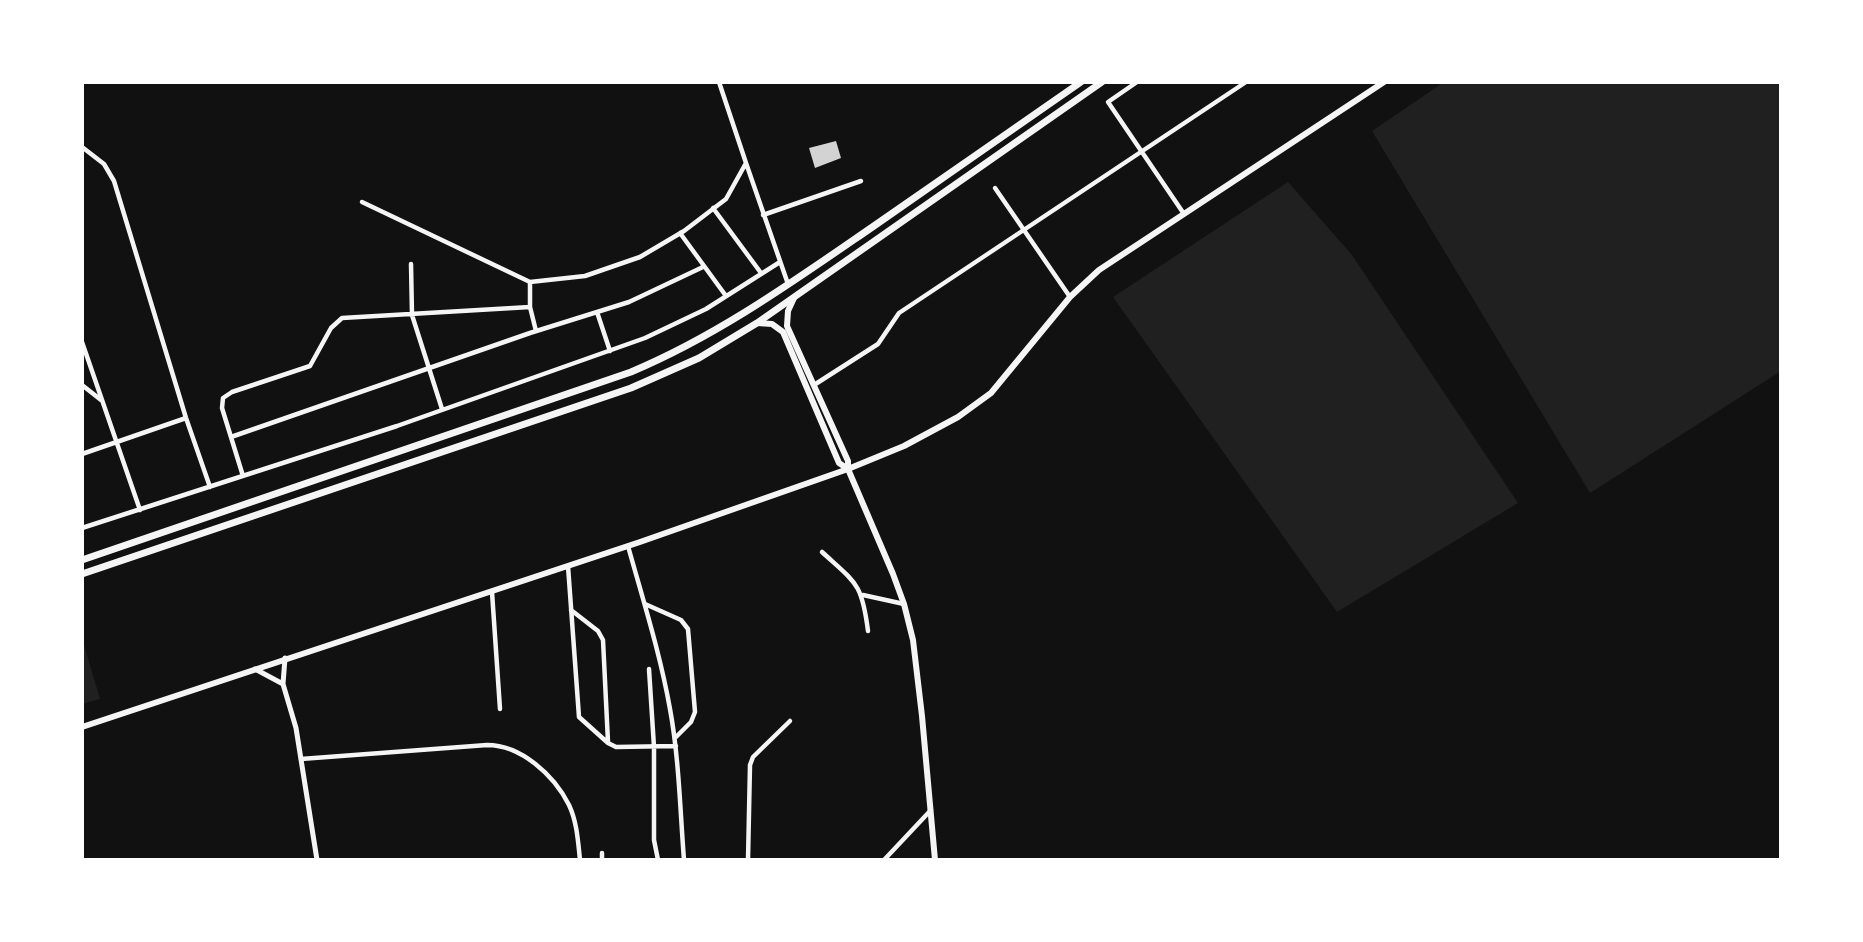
<!DOCTYPE html>
<style>
body{margin:0}
#map{position:relative;width:1863px;height:942px;overflow:hidden;background:#111;font-family:"Sofia Sans Condensed",sans-serif}
canvas{display:block}
.frame{position:absolute;inset:0;border:84px solid #fff;pointer-events:none}
</style>
<div id="map">
<canvas width="1863" height="942"></canvas>
<div class="frame"></div>
</div>
<script>
const context = document.querySelector('canvas').getContext('2d');
context.lineJoin = 'round';
function fillPath(path, color) {
  context.fillStyle = color;
  context.fill(path, 'evenodd');
}
function trace(path, color, width, dash) {
  context.strokeStyle = color;
  context.lineWidth = width;
  context.lineCap = dash ? 'butt' : 'round';
  context.setLineDash(dash || []);
  context.stroke(path);
}
fillPath(new Path2D(`
 M 1444,82 L 1781,82 L 1781,371 L 1590,493 L 1372,131 Z
 M 1288,182 L 1352,255 L 1518,503 L 1337,612 L 1113,297 Z
 M 82,638 L 100,699 L 82,704 Z`), '#202020');
fillPath(new Path2D(`
 M 836,141 L 841,158 L 815,168 L 809,148 Z`), '#d3d3d3');
trace(new Path2D(`
 M 719,82 L 746,163
 M 1137,82 L 1108,102 L 1184,214
 M 82,147 L 104,164 L 114,181 L 186,418 L 210,487
 M 995,188 L 1070,297
 M 362,202 L 530,282 L 585,276 L 640,257 L 684,231 L 726,199 L 746,163 L 788,284
 M 713,208 L 761,273
 M 763,215 L 861,181
 M 680,233 L 726,296
 M 411,264 L 412,315 L 442,409
 M 530,282 L 530,307 L 536,331
 M 597,312 L 610,351
 M 82,342 L 140,510
 M 82,385 L 101,400
 M 814,385 L 878,344 L 899,313 L 1246,82
 M 231,437 L 530,333 L 629,302 L 703,267
 M 82,454 L 186,418
 M 243,476 L 222,408 L 223,398 L 232,392 L 310,366 L 331,328 L 342,318 L 530,307
 M 82,528 L 397,426 L 645,338 L 706,309 L 780,262
 M 628,546 C 643,600 660,653 670,709 C 679,758 680,809 684,860
 M 822,552 C 856,583 862,583 868,631
 M 568,566 L 579,717 L 608,743 L 616,747 L 676,746
 M 492,592 L 500,709
 M 863,595 L 904,604
 M 645,604 L 681,620 L 688,629 L 695,712 L 691,722 L 675,738
 M 571,610 L 598,631 L 603,640 L 608,742
 M 649,669 L 654,747 L 654,840 L 658,860
 M 301,759 L 487,745 C 521,745 554,775 569,805 C 577,822 578,841 580,860
 M 602,853 L 602,860
 M 748,860 L 750,765 L 753,757 L 790,721
 M 884,860 L 931,810`), '#f5f5f5', 4.5);
trace(new Path2D(`
 M 285,658 L 283,684 L 296,728 L 317,860
 M 255,669 L 283,684`), '#f5f5f5', 5);
trace(new Path2D(`
 M 794,298 L 788,311 L 787,326 L 848,461 L 848,469 L 893,574 L 904,604 L 913,640 L 922,716 L 935,860
 M 757,323 L 772,324 L 783,332 L 839,463 L 848,469
 M 82,727 L 640,542 L 848,469 L 904,446 L 958,417 L 991,393 L 1070,297 L 1099,270 L 1384,82`), '#f5f5f5', 6);
trace(new Path2D(`
 M 82,560 L 631,372 C 717,336 794,281 871,228 C 941,179 1011,131 1081,82
 M 82,574 L 631,388 L 699,358 L 757,323 L 1102,82`), '#f5f5f5', 7);
</script>
